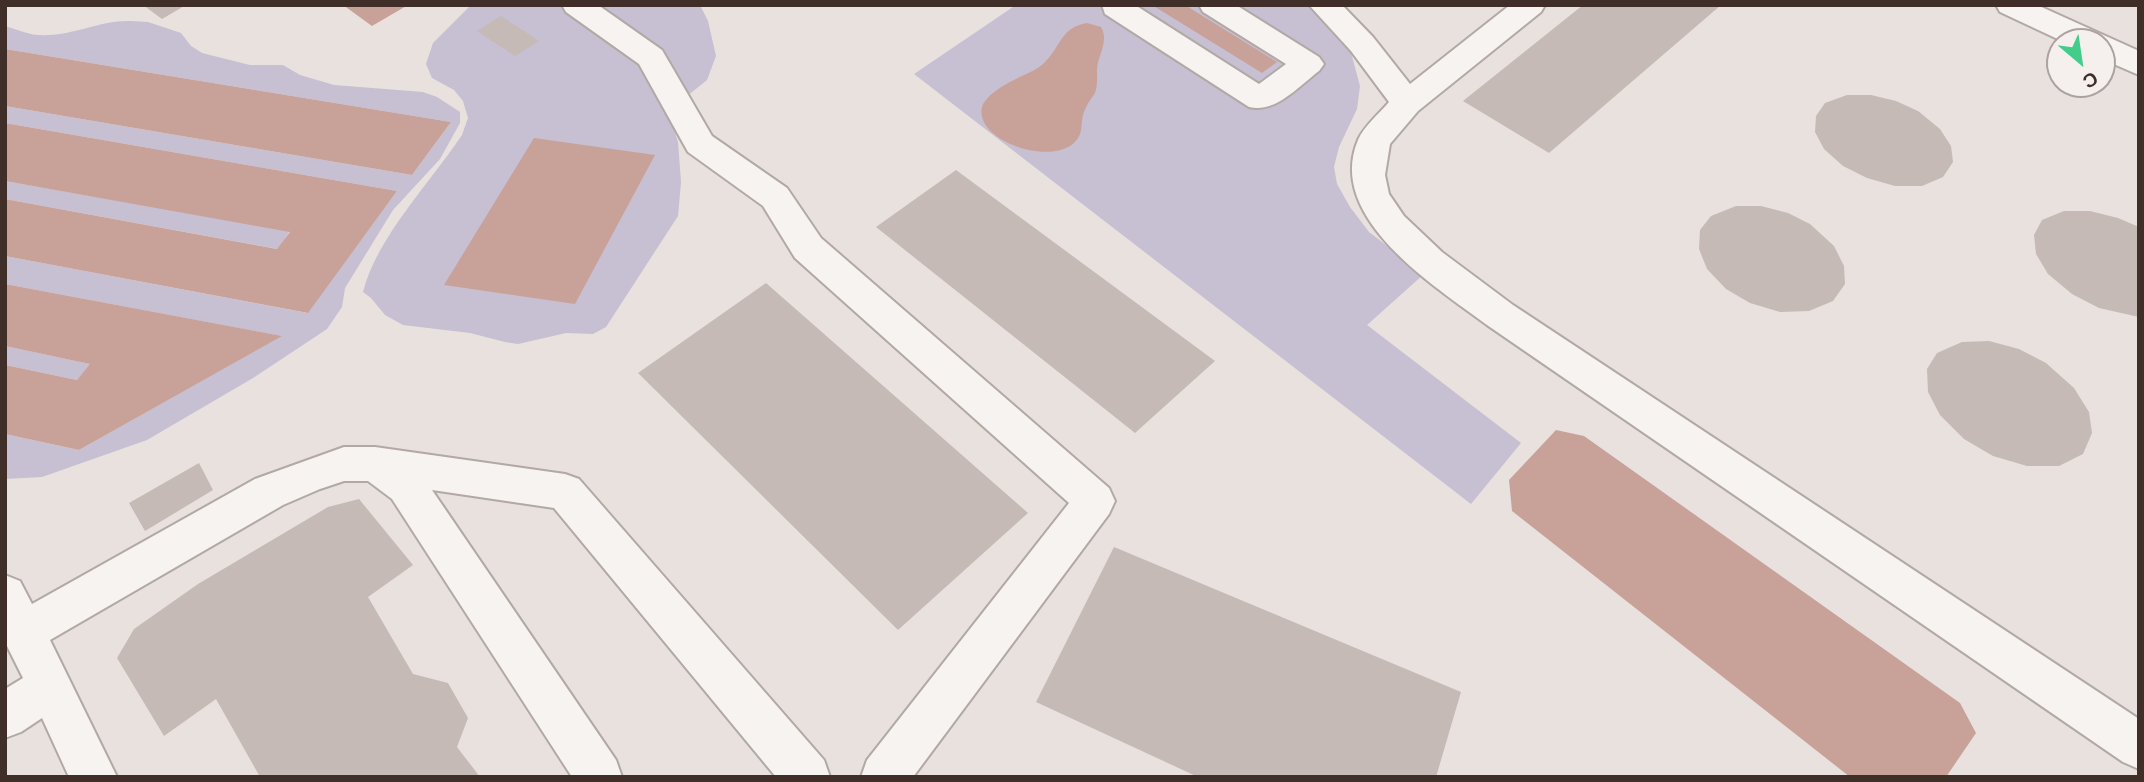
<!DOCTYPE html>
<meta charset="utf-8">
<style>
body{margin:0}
#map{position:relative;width:2144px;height:782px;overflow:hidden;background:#e8e1de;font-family:"Work Sans",sans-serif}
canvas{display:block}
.frame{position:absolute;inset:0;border:7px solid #3f2f28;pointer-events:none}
.north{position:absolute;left:2046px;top:28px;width:70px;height:70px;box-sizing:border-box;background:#f5f0ee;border:2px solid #aca39f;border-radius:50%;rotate:151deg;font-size:19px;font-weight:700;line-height:28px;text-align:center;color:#3f2f28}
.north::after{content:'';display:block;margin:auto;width:24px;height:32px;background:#43cd8b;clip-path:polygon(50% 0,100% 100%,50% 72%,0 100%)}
</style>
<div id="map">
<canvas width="2144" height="782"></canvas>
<div class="frame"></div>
<div class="north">С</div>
</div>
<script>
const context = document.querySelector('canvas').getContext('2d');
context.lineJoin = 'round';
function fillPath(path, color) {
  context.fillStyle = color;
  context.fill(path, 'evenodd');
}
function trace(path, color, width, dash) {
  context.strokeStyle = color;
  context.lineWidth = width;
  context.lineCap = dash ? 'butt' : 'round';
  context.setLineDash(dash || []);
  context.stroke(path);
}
fillPath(new Path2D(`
 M 471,5 L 700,5 L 708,21 L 716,56 L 707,80 L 676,105 L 673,114 L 672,123 L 678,142 L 681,182 L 678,216 L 606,327 L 593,334 L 566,333 L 518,344 L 505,342 L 470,333 L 403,325 L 385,315 L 371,298 L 363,292 C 377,237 430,183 462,135 L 468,118 L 463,101 L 454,90 L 432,78 L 426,64 L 433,43 Z
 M 1016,5 L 1310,5 L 1350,49 L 1360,86 L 1357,109 L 1339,147 L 1334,167 L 1337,184 L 1350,207 L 1369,232 L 1424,274 L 1367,325 L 1521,443 L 1471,504 L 914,74 Z
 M 130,21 L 148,22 L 181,33 L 191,46 L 202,53 L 250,65 L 283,65 L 300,75 L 334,85 L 423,92 L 437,97 L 460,112 L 460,123 L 440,159 L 393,210 L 345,288 L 342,307 L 327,329 L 253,378 L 147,440 L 42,477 L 5,479 L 5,434 L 79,450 L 281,336 L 5,284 L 5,256 L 307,313 L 397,191 L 5,123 L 5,106 L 412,175 L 451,122 L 5,49 L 5,26 C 19,30 33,37 48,35 C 77,34 102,20 130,21 Z
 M 5,181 L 290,231 L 278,249 L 5,199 Z
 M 5,346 L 91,364 L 77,380 L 5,365 Z`), '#c7bfd2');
fillPath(new Path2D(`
 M 343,5 L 408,5 L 372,26 Z
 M 1152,5 L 1185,5 L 1277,62 L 1262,73 Z
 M 1087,23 L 1101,27 C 1110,42 1096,57 1097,73 C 1098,99 1092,92 1084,112 C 1080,122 1084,133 1075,142 C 1050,167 974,140 982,107 C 986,95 1004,85 1014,80 C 1025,74 1038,70 1046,61 C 1061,45 1062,27 1087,23 Z
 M 5,49 L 451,122 L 412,175 L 5,106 Z
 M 5,123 L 397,191 L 308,313 L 5,256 L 5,199 L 277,249 L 290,232 L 5,181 Z
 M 534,138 L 655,155 L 575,304 L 444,285 Z
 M 5,284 L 282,336 L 79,450 L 5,434 L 5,365 L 77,380 L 90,364 L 5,346 Z
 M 1556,430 L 1584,436 L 1960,703 L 1976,733 L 1946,777 L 1850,777 L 1512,511 L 1509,480 Z`), '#c8a299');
fillPath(new Path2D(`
 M 143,5 L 186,5 L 162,19 Z
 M 1583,5 L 1721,5 L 1549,153 L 1463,101 Z
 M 501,16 L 539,41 L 515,56 L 477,31 Z
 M 1847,95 L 1871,95 L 1896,101 L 1918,111 L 1940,129 L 1951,146 L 1953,162 L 1943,177 L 1922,186 L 1895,186 L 1867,178 L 1843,166 L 1824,149 L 1815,132 L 1816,116 L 1825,103 Z
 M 956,170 L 1215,361 L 1135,433 L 876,227 Z
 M 1736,206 L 1761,206 L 1788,213 L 1810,224 L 1834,246 L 1844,266 L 1845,284 L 1833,301 L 1809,311 L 1780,312 L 1750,303 L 1726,289 L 1707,269 L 1699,249 L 1700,230 L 1711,216 Z
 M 2064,211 L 2090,211 L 2118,218 L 2139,227 L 2139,317 L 2099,308 L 2072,294 L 2048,274 L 2036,254 L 2034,235 L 2042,220 Z
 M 766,283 L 1028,513 L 898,630 L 638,373 Z
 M 1989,341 L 2019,349 L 2046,363 L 2074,388 L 2089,412 L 2092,433 L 2083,454 L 2059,466 L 2027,466 L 1993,456 L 1964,439 L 1940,415 L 1928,392 L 1927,369 L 1937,353 L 1962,342 Z
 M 199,463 L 213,490 L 145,531 L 129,503 Z
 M 359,499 L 413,565 L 368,597 L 413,674 L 448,683 L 468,718 L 457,747 L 480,777 L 260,777 L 216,699 L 164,736 L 117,658 L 134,629 L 198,584 L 328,507 Z
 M 1114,547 L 1461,692 L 1436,777 L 1198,777 L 1036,702 Z`), '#c5bab6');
const minor = new Path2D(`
 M 562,5 L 598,5 L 662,50 L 712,136 L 787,188 L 821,238 L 1109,488 L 1115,501 L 1109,514 L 913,777 L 861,777 L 867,760 L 1069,503 L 795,258 L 763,206 L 688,152 L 639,64 L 566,12 Z
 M 1102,5 L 1135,5 L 1259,84 L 1286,64 L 1203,12 L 1199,5 L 1236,5 L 1319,57 L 1324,64 L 1319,71 C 1299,86 1275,114 1249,107 L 1105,14 Z
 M 1309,5 L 1342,5 L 1373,37 L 1410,84 L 1510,5 L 1545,5 L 1541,12 L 1418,111 L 1390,144 L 1385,175 L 1389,194 L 1404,216 L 1442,252 L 1513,305 L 2139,719 L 2139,769 L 2123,762 L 1487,325 C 1435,286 1325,218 1358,140 C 1364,126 1379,114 1389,102 L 1351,51 Z
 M 1996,5 L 2037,5 L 2139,51 L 2139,75 L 2102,59 L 2102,42 L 2064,42 L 2000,12 Z
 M 344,447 L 375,447 L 565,474 L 579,479 L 824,760 L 830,777 L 776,777 L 554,508 L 432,490 L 616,760 L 622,777 L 572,777 L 392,499 L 368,481 L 344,481 L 320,489 L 283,505 L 50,640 L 117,777 L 69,777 L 42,718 L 21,732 L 5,738 L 5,689 L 23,678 L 5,642 L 5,575 L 20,581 L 32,604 L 255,479 Z`);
trace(minor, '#b2a8a4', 4);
fillPath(minor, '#f6f3f1');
</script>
